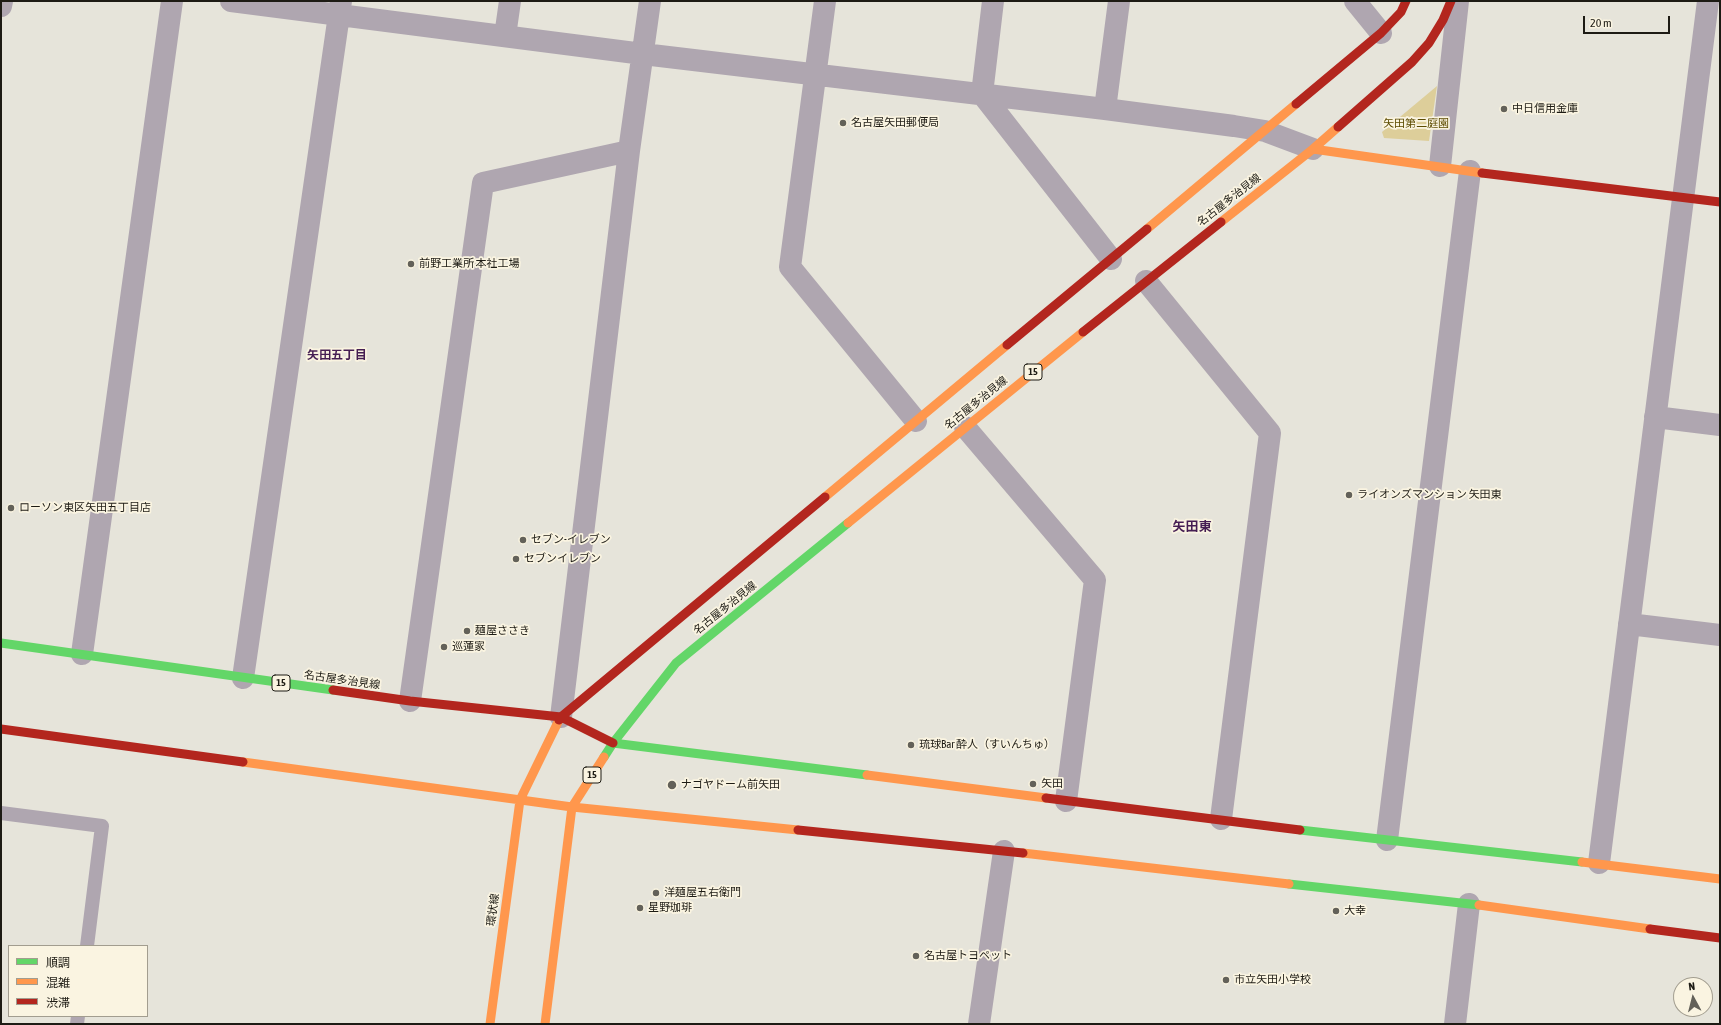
<!DOCTYPE html>
<meta charset="utf-8">
<style>
body{margin:0}
#map{position:relative;width:1721px;height:1025px;overflow:hidden;background:#e6e4da;font-family:"Asap Condensed","Noto Sans JP",sans-serif}
canvas{display:block}
.frame{position:absolute;inset:0;border:2px solid #1d1b14;pointer-events:none}
.legend{position:absolute;left:8px;top:945px;width:140px;height:72px;box-sizing:border-box;background:#faf4e1;border:1px solid #a29d8f;margin:0;padding:5px 7px;list-style:none;font-size:12px;color:#1d1b14}
.legend li{display:flex;align-items:center;gap:8px;height:20px}
.legend b{width:20px;border:1px solid #a29d8f}
.north{position:absolute;left:1673px;top:977px;width:40px;height:40px;box-sizing:border-box;background:#faf4e1;border:1px solid #a29d8f;border-radius:50%;rotate:353deg;font-size:11px;font-weight:700;line-height:16px;text-align:center;color:#1d1b14}
.north::after{content:'';display:block;margin:auto;width:14px;height:18px;background:#636159;clip-path:polygon(50% 0,100% 100%,50% 72%,0 100%)}
.scale{position:absolute;left:1583px;top:16px;width:87px;height:18px;box-sizing:border-box;border:2px solid #1d1b14;border-top:0;padding-left:5px;font-size:12px;line-height:14px;white-space:nowrap;color:#1d1b14;-webkit-text-stroke:3px #faf4e1;paint-order:stroke}
</style>
<div id="map">
<canvas width="1721" height="1025"></canvas>
<div class="frame"></div>
<ul class="legend">
<li><b style="height:5px;background:#63d668"></b>順調</li>
<li><b style="height:5px;background:#ff974d"></b>混雑</li>
<li><b style="height:5px;background:#b3261e"></b>渋滞</li>
</ul>
<div class="north">N</div>
<div class="scale">20 m</div>
</div>
<script>
const context = document.querySelector('canvas').getContext('2d');
context.lineJoin = 'round';
function fillPath(path, color) {
  context.fillStyle = color;
  context.fill(path, 'evenodd');
}
function trace(path, color, width, dash) {
  context.strokeStyle = color;
  context.lineWidth = width;
  context.lineCap = dash ? 'butt' : 'round';
  context.setLineDash(dash || []);
  context.stroke(path);
}
function label(font, color, halo, rows, align = 'center') {
  context.font = font + ' "Asap Condensed","Noto Sans JP",sans-serif';
  context.lineWidth = 3.5;
  context.setLineDash([]);
  context.textBaseline = 'middle';
  context.strokeStyle = halo;
  context.fillStyle = color;
  for (const [text, x, y, turn = 0] of rows) {
    context.save();
    context.translate(x, y);
    context.rotate((+turn || 0) * Math.PI / 180);
    context.textAlign = isNaN(turn) ? turn : align;
    if (halo) context.strokeText(text, 0, 0);
    context.fillText(text, 0, 0);
    context.restore();
  }
}
fillPath(new Path2D(`
 M 1437,86 L 1429,141 L 1384,138 L 1382,132 Z`), '#ddce9a');
trace(new Path2D(`
 M 1,813 L 102,826 L 87,946
 M 77,1024 L 78,1016`), '#afa6b0', 14);
trace(new Path2D(`
 M 231,1 L 643,54 L 1105,109 L 1234,126 L 1265,131 L 1313,149
 M 825,1 L 790,267 L 916,421
 M 993,1 L 982,94 L 1111,259
 M 1355,1 L 1381,33
 M 1,6 L 2,1
 M 505,36 L 510,1
 M 1105,109 L 1119,1
 M 1440,166 L 1458,1
 M 1146,281 L 1270,433 L 1221,819
 M 1655,417 L 1720,425
 M 965,427 L 1095,580 L 1066,801
 M 1629,624 L 1720,635
 M 82,654 L 172,1
 M 243,678 L 341,1
 M 410,701 L 483,183 L 629,151
 M 561,717 L 629,151 L 650,1
 M 1387,840 L 1470,171
 M 1599,863 L 1708,1
 M 979,1024 L 1004,851
 M 1455,1024 L 1469,904`), '#afa6b0', 22);
trace(new Path2D(`
 M 1,643 L 333,690
 M 613,743 L 867,775
 M 604,757 L 613,743 L 676,663 L 848,523
 M 1300,830 L 1582,862
 M 1289,884 L 1479,905`), '#63d668', 9);
trace(new Path2D(`
 M 1313,149 L 1482,173
 M 1221,222 L 1313,149 L 1338,127
 M 1147,229 L 1296,104
 M 825,497 L 1007,345
 M 848,523 L 1083,332
 M 243,762 L 572,807
 M 867,775 L 1046,798
 M 572,807 L 798,830
 M 1023,853 L 1289,884
 M 1582,862 L 1720,879
 M 1479,905 L 1650,929
 M 490,1024 L 520,800 L 559,720
 M 545,1024 L 572,807 L 604,757`), '#ff974d', 9);
trace(new Path2D(`
 M 1296,104 L 1381,33 L 1401,12 L 1406,1
 M 1338,127 L 1412,62 L 1429,43 L 1443,20 L 1451,1
 M 1482,173 L 1720,202
 M 1083,332 L 1221,222
 M 1007,345 L 1147,229
 M 333,690 L 410,701 L 561,717 L 613,743
 M 559,720 L 561,717 L 825,497
 M 1,729 L 243,762
 M 1046,798 L 1300,830
 M 798,830 L 1023,853
 M 1650,929 L 1720,938`), '#b3261e', 9);
for (const [x, y, r, color] of [
 [1504,109,4,"#636159"],
 [843,123,4,"#636159"],
 [411,264,4,"#636159"],
 [1349,495,4,"#636159"],
 [11,508,4,"#636159"],
 [523,540,4,"#636159"],
 [516,559,4,"#636159"],
 [467,631,4,"#636159"],
 [444,647,4,"#636159"],
 [911,745,4,"#636159"],
 [1033,784,4,"#636159"],
 [672,785,5,"#636159"],
 [656,893,4,"#636159"],
 [640,908,4,"#636159"],
 [1336,911,4,"#636159"],
 [916,956,4,"#636159"],
 [1226,980,4,"#636159"]
]) {
  const dot = new Path2D();
  dot.arc(x, y, r, 0, 2 * Math.PI);
  context.fillStyle = color;
  context.fill(dot);
  trace(dot, '#faf4e1', 1.5);
}
for (const [x, y, w] of [
 [1033,372,18],
 [281,683,18],
 [592,775,18]
]) {
  const box = new Path2D();
  box.roundRect(x - w / 2, y - 8, w, 16, 3);
  context.fillStyle = '#faf4e1';
  context.fill(box);
  trace(box, '#1d1b14', 1);
}
label('bold 10px', '#1d1b14', null, [
 ["15",1033,372],
 ["15",281,683],
 ["15",592,775]
]);
label('11px', '#1d1b14', '#faf4e1', [
 ["中日信用金庫",1512,109],
 ["名古屋矢田郵便局",851,123],
 ["前野工業所 本社工場",419,264],
 ["ライオンズマンション 矢田東",1357,495],
 ["ローソン東区矢田五丁目店",19,508],
 ["セブン-イレブン",531,540],
 ["セブンイレブン",524,559],
 ["麺屋ささき",475,631],
 ["巡蓮家",452,647],
 ["琉球Bar 酔人（すいんちゅ）",919,745],
 ["矢田",1041,784],
 ["ナゴヤドーム前矢田",681,785],
 ["洋麺屋五右衛門",664,893],
 ["星野珈琲",648,908],
 ["大幸",1344,911],
 ["名古屋トヨペット",924,956],
 ["市立矢田小学校",1234,980]
], 'left');
label('11px', '#5c4b00', '#faf4e1', [
 ["矢田第二庭園",1416,124]
]);
label('11px', '#1d1b14', '#faf4e1', [
 ["名古屋多治見線",1229,200,-38],
 ["名古屋多治見線",976,403,-39],
 ["名古屋多治見線",725,608,-39],
 ["名古屋多治見線",342,680,8],
 ["環状線",493,910,-82]
]);
label('bold 12px', '#451e53', '#faf4e1', [
 ["矢田五丁目",337,355]
]);
label('bold 13px', '#451e53', '#faf4e1', [
 ["矢田東",1192,527]
]);
</script>
